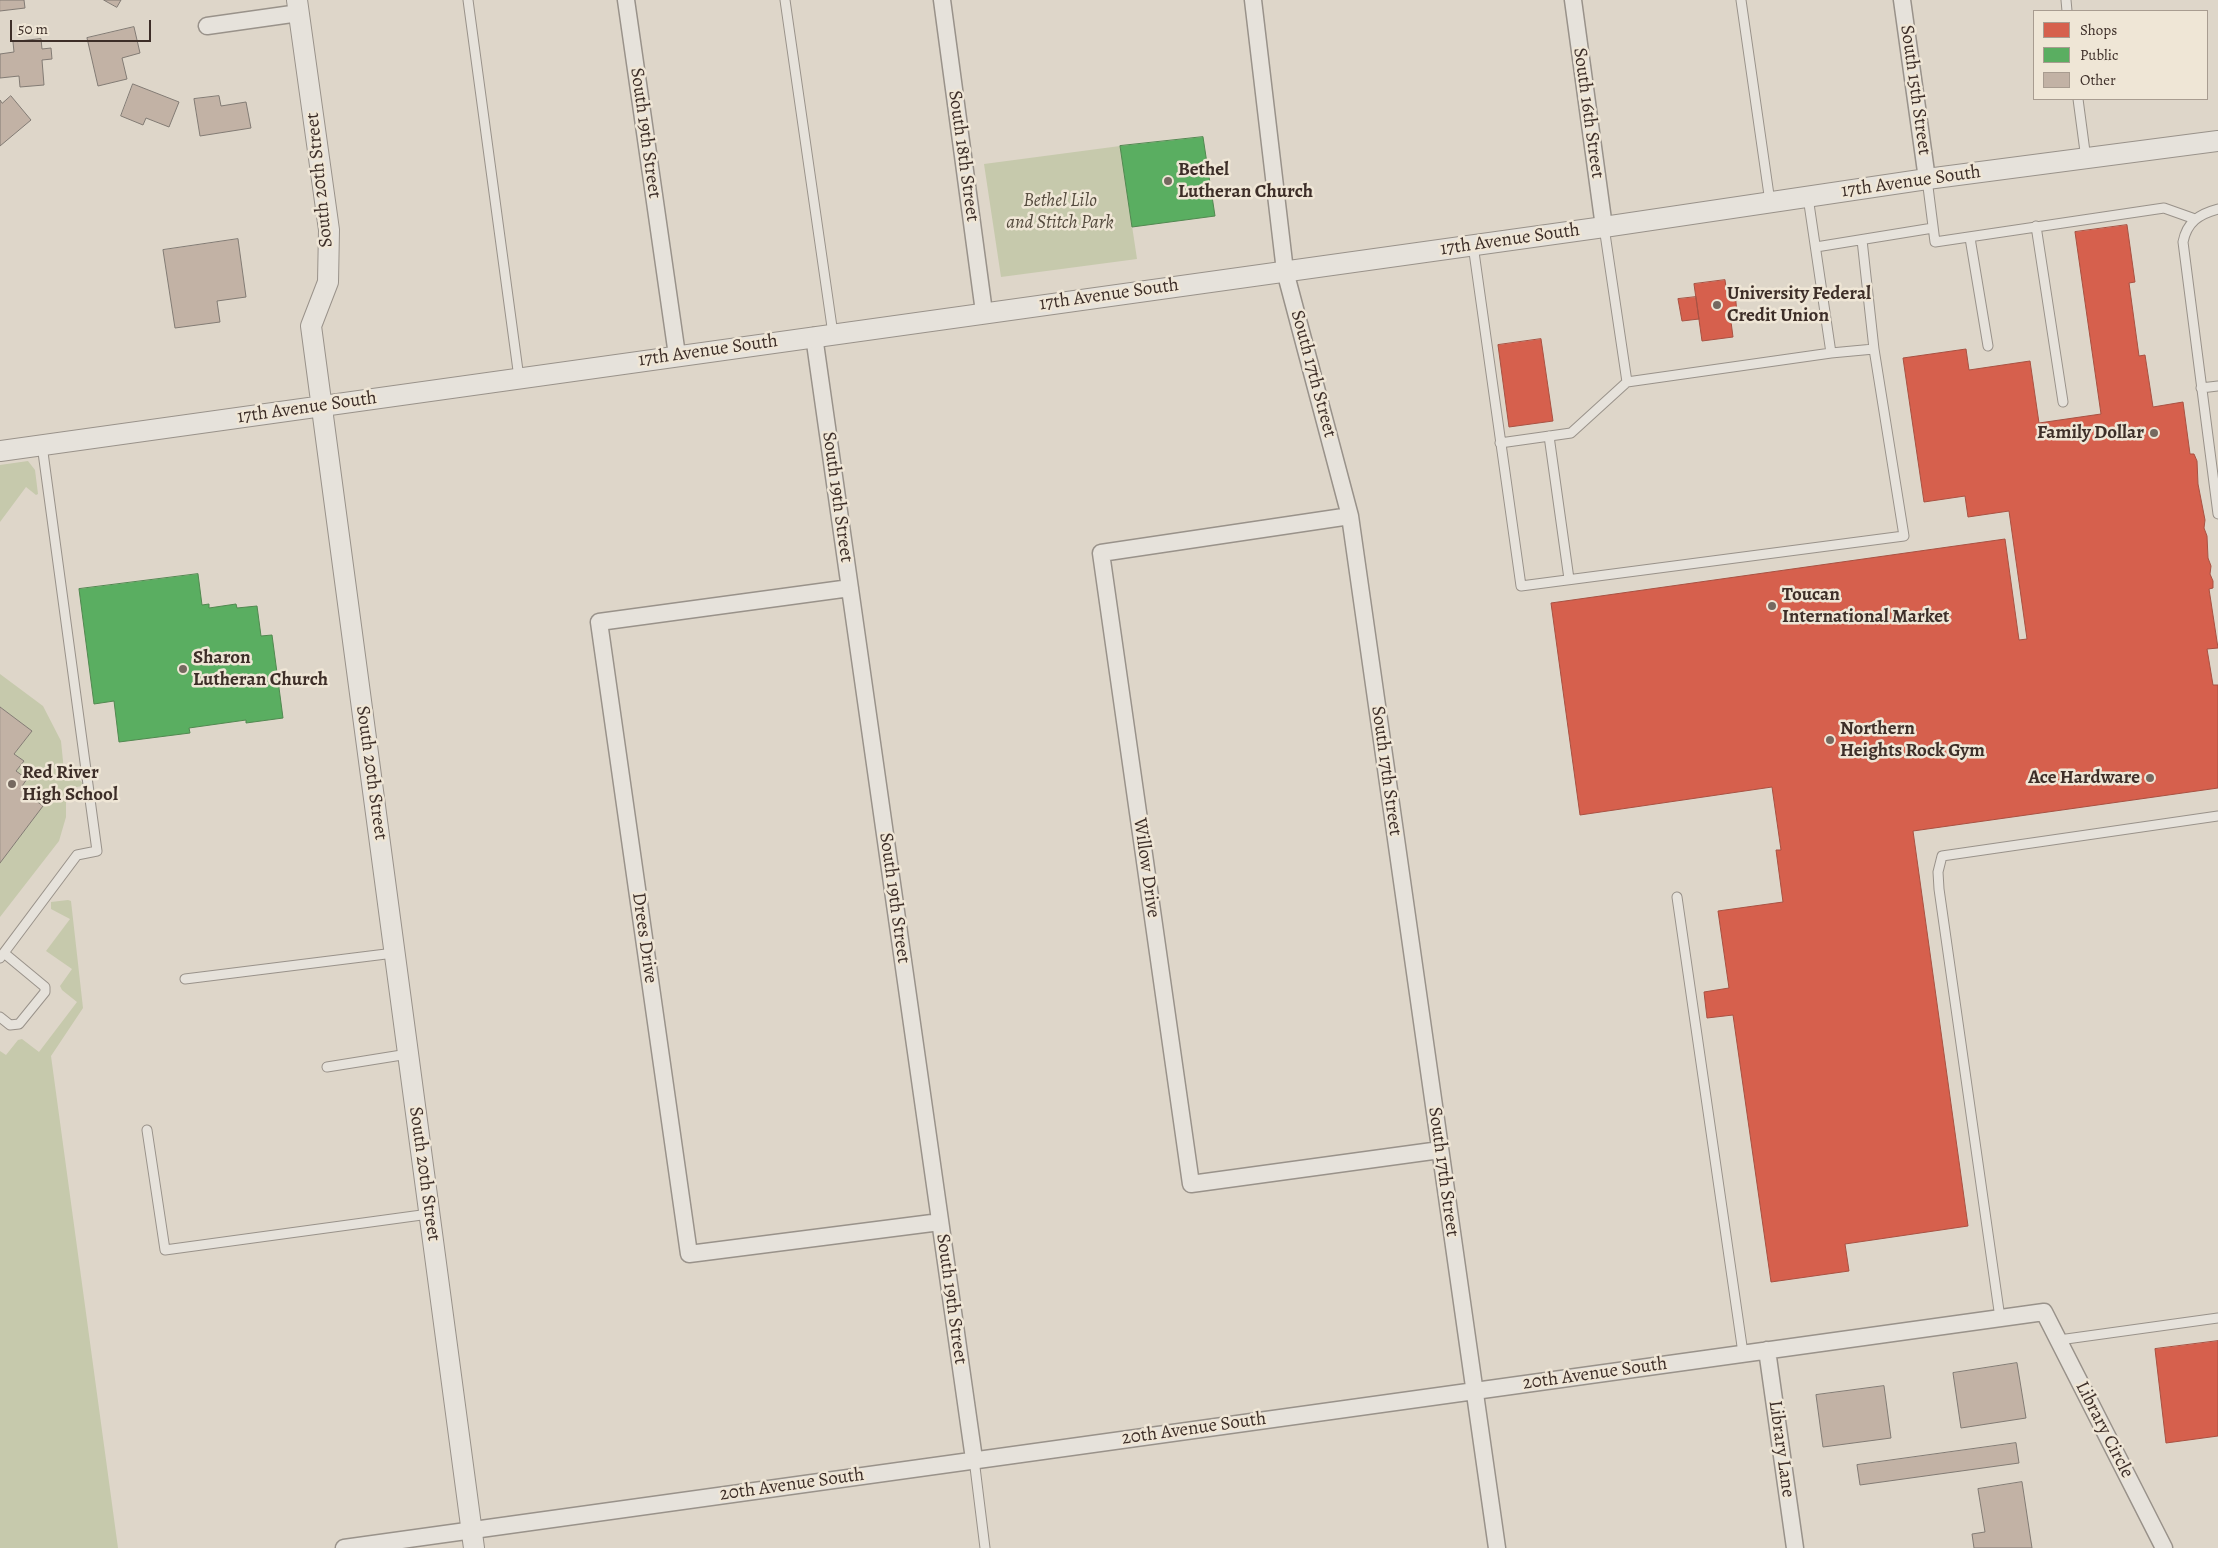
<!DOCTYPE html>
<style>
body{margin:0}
#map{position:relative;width:2218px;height:1548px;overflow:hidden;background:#ded6c9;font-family:Alegreya,serif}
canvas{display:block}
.legend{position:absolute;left:2033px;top:10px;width:175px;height:90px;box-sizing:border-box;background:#efe6d6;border:1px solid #a89c90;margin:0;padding:6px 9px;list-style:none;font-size:15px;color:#3d2e28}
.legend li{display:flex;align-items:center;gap:10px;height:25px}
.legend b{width:25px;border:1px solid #a89c90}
.scale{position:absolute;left:10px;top:20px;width:141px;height:22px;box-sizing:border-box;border:2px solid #3d2e28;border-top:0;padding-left:6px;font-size:15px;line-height:18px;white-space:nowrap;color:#3d2e28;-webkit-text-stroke:4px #efe6d6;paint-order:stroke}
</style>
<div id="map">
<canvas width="2218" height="1548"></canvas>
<ul class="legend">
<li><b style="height:14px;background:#d6604d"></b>Shops</li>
<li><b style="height:14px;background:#5aae61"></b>Public</li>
<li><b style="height:14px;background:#c2b2a5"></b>Other</li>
</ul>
<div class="scale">50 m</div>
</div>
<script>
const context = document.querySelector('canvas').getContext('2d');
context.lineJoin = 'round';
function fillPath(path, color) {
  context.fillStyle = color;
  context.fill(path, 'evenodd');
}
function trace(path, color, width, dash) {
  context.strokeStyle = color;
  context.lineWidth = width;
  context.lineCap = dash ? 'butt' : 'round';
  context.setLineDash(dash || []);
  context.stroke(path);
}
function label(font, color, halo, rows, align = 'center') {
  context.font = font + ' Alegreya,serif';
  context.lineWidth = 5;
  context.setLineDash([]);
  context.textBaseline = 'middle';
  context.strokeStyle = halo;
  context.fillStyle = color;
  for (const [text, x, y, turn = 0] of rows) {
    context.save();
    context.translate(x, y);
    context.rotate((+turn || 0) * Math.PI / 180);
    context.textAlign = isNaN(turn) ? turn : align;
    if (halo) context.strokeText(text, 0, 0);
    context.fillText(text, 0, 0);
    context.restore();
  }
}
fillPath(new Path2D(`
 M 1120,146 L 1137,259 L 1001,277 L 984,164 Z
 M 28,461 L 35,470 L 38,494 L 36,495 L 26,487 L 0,522 L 0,465 Z
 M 0,674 L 43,706 L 61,741 L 65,781 L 78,779 L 83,783 L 82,786 L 66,789 L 66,817 L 59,841 L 0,917 L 0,863 L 43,806 L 20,789 L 27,779 L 16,771 L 24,761 L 14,754 L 32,731 L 0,707 Z
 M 68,900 L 71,901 L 83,1008 L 51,1056 L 118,1548 L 0,1548 L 0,1051 L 6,1055 L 18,1040 L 22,1039 L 39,1052 L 77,1002 L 62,990 L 60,986 L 72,969 L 46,951 L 70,919 L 51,909 L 51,902 Z`), '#c6c9ac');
const shops = new Path2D(`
 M 2127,225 L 2135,282 L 2129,283 L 2139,356 L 2145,355 L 2153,407 L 2183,402 L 2190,454 L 2194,454 L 2197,461 L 2198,484 L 2205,520 L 2204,528 L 2207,536 L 2208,558 L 2211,566 L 2210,574 L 2213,581 L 2213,588 L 2209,589 L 2218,648 L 2207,649 L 2213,685 L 2218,685 L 2218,788 L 1913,831 L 1968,1226 L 1845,1244 L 1849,1271 L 1771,1282 L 1733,1015 L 1707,1018 L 1704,992 L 1729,988 L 1718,911 L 1783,902 L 1776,850 L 1781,850 L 1772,787 L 1580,815 L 1551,603 L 2005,539 L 2019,640 L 2027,639 L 2009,511 L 1968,517 L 1965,496 L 1924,502 L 1903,358 L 1966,349 L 1969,370 L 2030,361 L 2039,423 L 2101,414 L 2075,232 Z
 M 1725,280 L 1727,294 L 1735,292 L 1737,313 L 1730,314 L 1733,337 L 1702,341 L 1694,284 Z
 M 1696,297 L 1699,319 L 1682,321 L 1678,299 Z
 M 1541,339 L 1553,421 L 1509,427 L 1498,345 Z
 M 2218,1341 L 2218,1436 L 2166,1443 L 2155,1349 Z`);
fillPath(shops, '#d6604d');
trace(shops, '#a85142', 1);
const public = new Path2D(`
 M 1203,137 L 1215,216 L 1132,227 L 1120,146 Z
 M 198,574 L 202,605 L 209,604 L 209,608 L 236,604 L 237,608 L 257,606 L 261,636 L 272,635 L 283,718 L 246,723 L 246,720 L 189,728 L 190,733 L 119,742 L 114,701 L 94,704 L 79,589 Z`);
fillPath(public, '#5aae61');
trace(public, '#518850', 1);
const building = new Path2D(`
 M 0,0 L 24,0 L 25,8 L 0,11 Z
 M 104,0 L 121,0 L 117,7 Z
 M 134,27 L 140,53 L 122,58 L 127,79 L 98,86 L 87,38 Z
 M 41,39 L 42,49 L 51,48 L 52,59 L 42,60 L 44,85 L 20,87 L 19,76 L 0,78 L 0,54 L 14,52 L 13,42 Z
 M 133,84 L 179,102 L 169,127 L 146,118 L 143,125 L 121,116 Z
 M 11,96 L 31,120 L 0,146 L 0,100 L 2,103 Z
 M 219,96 L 221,106 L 246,102 L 251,128 L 200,136 L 194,99 Z
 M 238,239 L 246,297 L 217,301 L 220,322 L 175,328 L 163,250 Z
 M 0,707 L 32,731 L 14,754 L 24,761 L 16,771 L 27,779 L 20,789 L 43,806 L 0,863 Z
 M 2017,1363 L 2026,1418 L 1961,1428 L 1953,1373 Z
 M 1884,1386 L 1891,1438 L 1823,1447 L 1816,1395 Z
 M 2016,1443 L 2019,1463 L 1860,1485 L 1857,1465 Z
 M 2022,1482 L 2032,1548 L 1974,1548 L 1972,1534 L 1985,1532 L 1978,1489 Z`);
fillPath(building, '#c2b2a5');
trace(building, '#827b74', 1);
const service = new Path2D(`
 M 468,0 L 519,378
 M 785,0 L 833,334
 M 1741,0 L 1770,202
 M 2066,0 L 2067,11
 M 2078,99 L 2086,159
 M 1927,179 L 1935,242 L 2164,208 L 2195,219
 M 1808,197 L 1831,353
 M 2218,209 C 2199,214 2187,222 2183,242 L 2218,514
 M 2036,226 L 2063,402
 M 1604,227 L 1627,382
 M 1970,238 L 1988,346
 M 1862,240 L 1874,349
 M 1473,245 L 1521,586 L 1904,536 L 1874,349 L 1831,353 L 1627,382 L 1571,433 L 1500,443
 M 1816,247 L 1933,228
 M 2201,388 L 2218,386
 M 1549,436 L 1569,579
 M 1677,897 L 1743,1353
 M 0,958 L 77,855 L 97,851 L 42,445
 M 185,979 L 394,953
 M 0,1017 L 10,1025 L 19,1024 L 45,992 L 45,987 L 4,953
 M 327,1067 L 408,1054
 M 147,1130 L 165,1250 L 429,1214
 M 2000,1318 L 1939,889 L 1938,872 L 1942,856 L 2218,816
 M 2059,1340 L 2218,1318
 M 974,1459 L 985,1548`);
const minor = new Path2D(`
 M 626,0 L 677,355
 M 942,0 L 984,312
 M 1253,0 L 1285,271 L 1350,516 L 1497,1548
 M 1573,0 L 1604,227
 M 1902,0 L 1927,179
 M 207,26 L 299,13
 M 814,336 L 974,1459
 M 1350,516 L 1101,553 L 1191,1184 L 1440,1150
 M 850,588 L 599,622 L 689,1254 L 940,1222
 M 1767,1350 L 1795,1548
 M 344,1548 L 2044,1312 L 2164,1548`);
const tertiary = new Path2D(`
 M 297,0 L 329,230 L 328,282 L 311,326 L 474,1548
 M 0,451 L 1604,227 L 1927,179 L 2218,141`);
trace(service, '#99928a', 11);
trace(minor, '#99928a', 19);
trace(tertiary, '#99928a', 22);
trace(service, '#e6e2db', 9);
trace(minor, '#e6e2db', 16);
trace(tertiary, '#e6e2db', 20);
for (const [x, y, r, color] of [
 [1168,181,5,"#756960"],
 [1717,305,5,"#756960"],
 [2154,433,5,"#756960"],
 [1772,606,5,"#756960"],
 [183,669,5,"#756960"],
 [1830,740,5,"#756960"],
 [2150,778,5,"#756960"],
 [12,784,5,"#756960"]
]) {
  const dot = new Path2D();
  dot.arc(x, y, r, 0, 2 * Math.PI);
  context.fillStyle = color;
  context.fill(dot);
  trace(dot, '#efe6d6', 2);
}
label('19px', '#3d2e28', '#efe6d6', [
 ["South 15th Street",1915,90,82],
 ["South 16th Street",1588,113,82],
 ["South 19th Street",645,133,82],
 ["South 18th Street",963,156,82],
 ["South 20th Street",320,180,-96],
 ["17th Avenue South",1911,182,-8],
 ["17th Avenue South",1510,240,-8],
 ["17th Avenue South",1109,295,-8],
 ["17th Avenue South",708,351,-8],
 ["South 17th Street",1313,374,75],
 ["17th Avenue South",307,408,-8],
 ["South 19th Street",837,497,82],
 ["South 17th Street",1386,771,82],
 ["South 20th Street",371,773,82],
 ["Willow Drive",1146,868,82],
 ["South 19th Street",894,898,82],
 ["Drees Drive",644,938,82],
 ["South 17th Street",1443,1172,82],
 ["South 20th Street",424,1174,82],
 ["South 19th Street",951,1299,82],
 ["20th Avenue South",1595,1374,-8],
 ["20th Avenue South",1194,1429,-8],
 ["Library Circle",2104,1430,63],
 ["Library Lane",1781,1449,82],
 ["20th Avenue South",792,1485,-8]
]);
label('bold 19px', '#3d2e28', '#efe6d6', [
 ["Bethel",1178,170],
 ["Lutheran Church",1178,192],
 ["University Federal",1727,294],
 ["Credit Union",1727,316],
 ["Family Dollar",2144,433,"right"],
 ["Toucan",1782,595],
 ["International Market",1782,617],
 ["Sharon",193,658],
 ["Lutheran Church",193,680],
 ["Northern",1840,729],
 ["Heights Rock Gym",1840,751],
 ["Red River",22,773],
 ["High School",22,795],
 ["Ace Hardware",2140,778,"right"]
], 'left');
label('italic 19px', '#554b3e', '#efe6d6', [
 ["Bethel Lilo",1060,201],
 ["and Stitch Park",1060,223]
]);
</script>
